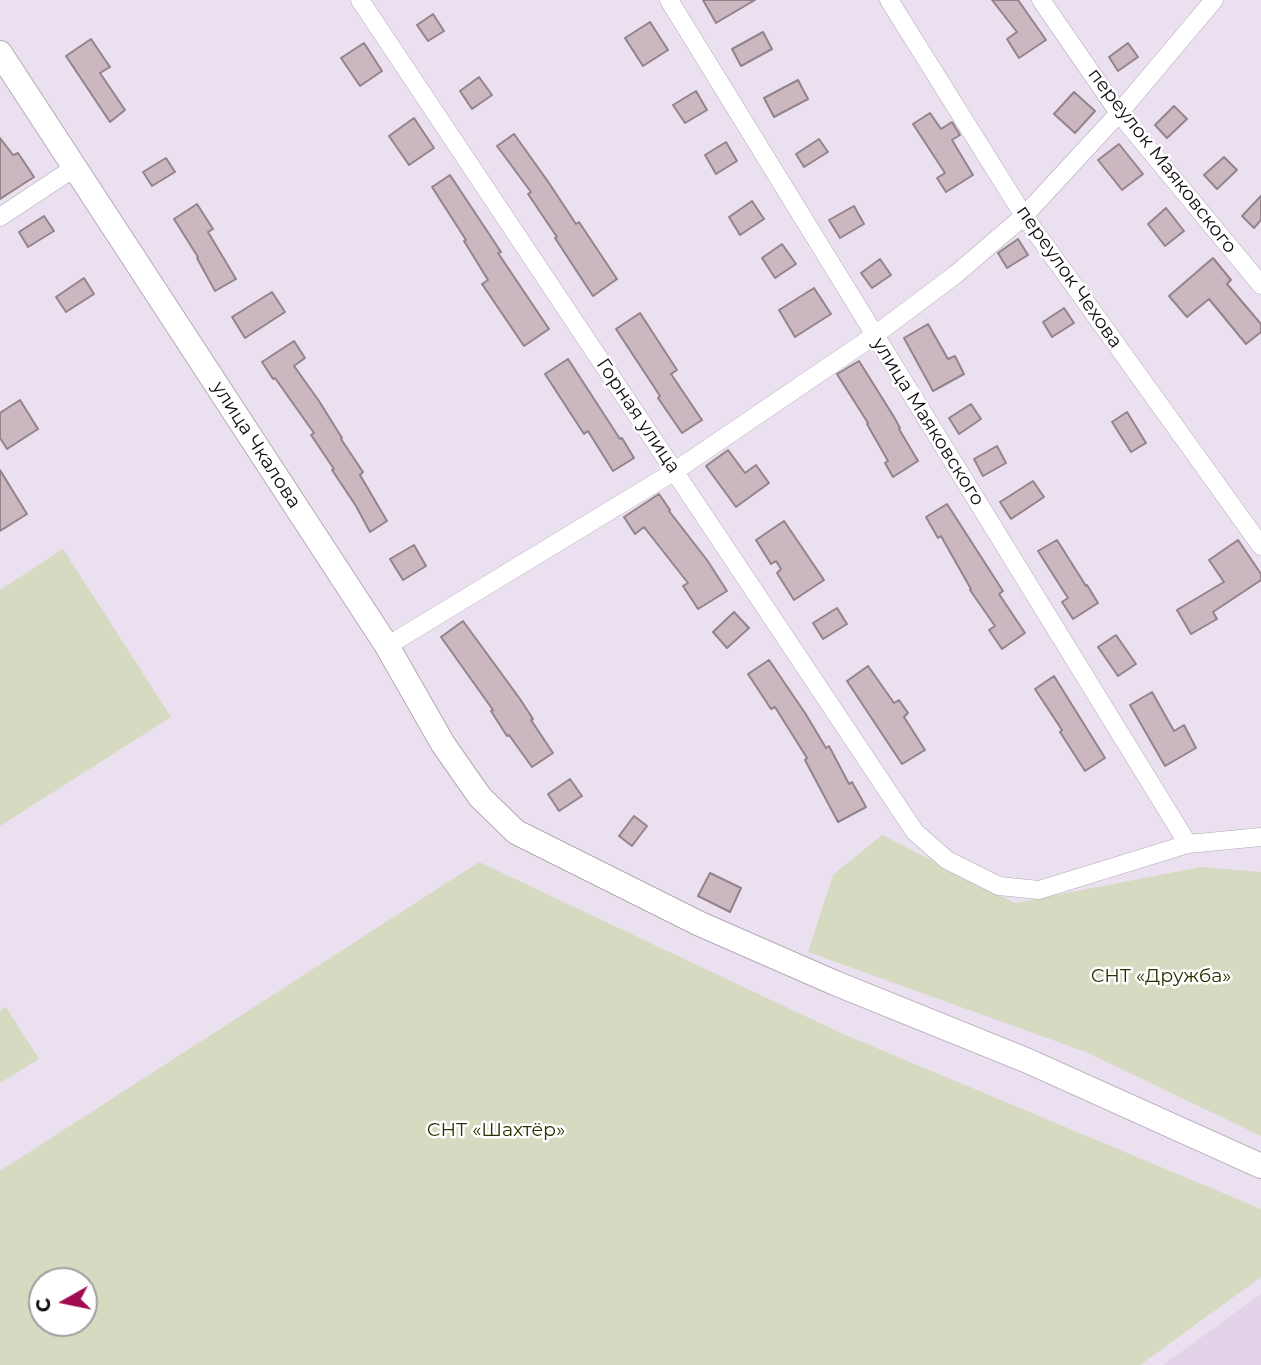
<!DOCTYPE html>
<meta charset="utf-8">
<style>
body{margin:0}
#map{position:relative;width:1261px;height:1365px;overflow:hidden;background:#ebe0ef;font-family:Montserrat,sans-serif}
canvas{display:block}
.north{position:absolute;left:28px;top:1267px;width:70px;height:70px;box-sizing:border-box;background:#fff;border:2px solid #9f9ea0;border-radius:50%;rotate:261deg;font-size:19px;font-weight:700;line-height:28px;text-align:center;color:#100c11}
.north::after{content:'';display:block;margin:auto;width:24px;height:32px;background:#a00b52;clip-path:polygon(50% 0,100% 100%,50% 72%,0 100%)}
</style>
<div id="map">
<canvas width="1261" height="1365"></canvas>
<div class="north">С</div>
</div>
<script>
const context = document.querySelector('canvas').getContext('2d');
context.lineJoin = 'round';
function fillPath(path, color) {
  context.fillStyle = color;
  context.fill(path, 'evenodd');
}
function trace(path, color, width, dash) {
  context.strokeStyle = color;
  context.lineWidth = width;
  context.lineCap = dash ? 'butt' : 'round';
  context.setLineDash(dash || []);
  context.stroke(path);
}
function label(font, color, halo, rows, align = 'center') {
  context.font = font + ' Montserrat,sans-serif';
  context.lineWidth = 5;
  context.setLineDash([]);
  context.textBaseline = 'middle';
  context.strokeStyle = halo;
  context.fillStyle = color;
  for (const [text, x, y, turn = 0] of rows) {
    context.save();
    context.translate(x, y);
    context.rotate((+turn || 0) * Math.PI / 180);
    context.textAlign = isNaN(turn) ? turn : align;
    if (halo) context.strokeText(text, 0, 0);
    context.fillText(text, 0, 0);
    context.restore();
  }
}
fillPath(new Path2D(`
 M 1261,1294 L 1261,1365 L 1163,1365 Z`), '#e3d3e9');
fillPath(new Path2D(`
 M 63,549 L 171,717 L 0,826 L 0,590 Z
 M 882,835 L 1015,903 L 1201,867 L 1261,872 L 1261,1136 L 1086,1052 L 808,952 L 833,875 Z
 M 479,862 L 843,1034 L 1261,1209 L 1261,1277 L 1140,1365 L 0,1365 L 0,1171 ZM 42,1281 L 84,1281 L 84,1323 L 42,1323 Z
 M 6,1007 L 39,1059 L 0,1083 L 0,1011 Z`), '#d5dac0');
const building = new Path2D(`
 M 703,0 L 755,0 L 716,23 Z
 M 992,0 L 1018,0 L 1046,40 L 1019,58 L 1007,39 L 1017,32 Z
 M 433,14 L 444,31 L 428,41 L 417,25 Z
 M 650,22 L 668,50 L 643,66 L 625,38 Z
 M 763,32 L 772,49 L 741,66 L 732,49 Z
 M 91,39 L 110,67 L 100,73 L 125,110 L 110,122 L 66,56 Z
 M 364,43 L 382,71 L 360,86 L 341,58 Z
 M 1128,43 L 1138,57 L 1118,71 L 1109,57 Z
 M 479,77 L 492,95 L 472,109 L 460,91 Z
 M 798,80 L 808,99 L 774,117 L 764,98 Z
 M 696,91 L 707,110 L 685,123 L 673,105 Z
 M 1074,92 L 1095,111 L 1075,133 L 1054,114 Z
 M 1174,106 L 1187,119 L 1167,138 L 1155,125 Z
 M 930,113 L 941,129 L 952,122 L 960,135 L 952,140 L 973,175 L 946,192 L 937,178 L 945,173 L 913,124 Z
 M 414,118 L 434,148 L 409,165 L 389,136 Z
 M 514,134 L 549,183 L 576,224 L 579,222 L 617,279 L 593,296 L 555,238 L 557,237 L 528,194 L 531,192 L 497,146 Z
 M 0,138 L 13,155 L 18,153 L 34,177 L 0,199 Z
 M 819,139 L 828,152 L 804,167 L 796,154 Z
 M 726,142 L 737,161 L 716,174 L 705,155 Z
 M 1119,144 L 1143,174 L 1122,190 L 1098,160 Z
 M 1224,157 L 1237,170 L 1217,189 L 1204,175 Z
 M 166,158 L 175,172 L 152,186 L 143,172 Z
 M 450,175 L 501,252 L 498,253 L 549,329 L 524,346 L 482,284 L 488,280 L 464,241 L 466,240 L 432,187 Z
 M 1261,196 L 1261,220 L 1254,228 L 1242,216 Z
 M 752,201 L 764,219 L 740,235 L 729,217 Z
 M 197,204 L 213,229 L 208,232 L 236,279 L 215,291 L 197,258 L 198,257 L 174,219 Z
 M 854,206 L 864,224 L 840,238 L 829,220 Z
 M 1166,208 L 1184,231 L 1165,246 L 1148,224 Z
 M 44,216 L 54,231 L 28,247 L 19,232 Z
 M 1018,239 L 1028,255 L 1007,268 L 998,253 Z
 M 782,244 L 796,264 L 775,278 L 762,258 Z
 M 1213,258 L 1231,280 L 1227,284 L 1261,324 L 1261,332 L 1246,344 L 1209,299 L 1187,317 L 1169,296 Z
 M 880,259 L 891,275 L 872,288 L 861,273 Z
 M 84,278 L 94,294 L 66,312 L 56,297 Z
 M 814,288 L 831,314 L 795,337 L 779,310 Z
 M 272,292 L 285,312 L 245,338 L 232,317 Z
 M 1064,308 L 1074,323 L 1052,337 L 1043,322 Z
 M 640,313 L 677,370 L 671,374 L 702,420 L 682,433 L 658,398 L 660,396 L 616,329 Z
 M 928,324 L 948,359 L 955,356 L 964,374 L 933,391 L 904,338 Z
 M 294,341 L 305,358 L 294,366 L 319,401 L 342,438 L 341,439 L 363,472 L 360,475 L 387,521 L 370,532 L 356,506 L 332,470 L 334,469 L 311,435 L 314,433 L 275,378 L 273,379 L 262,362 Z
 M 568,359 L 620,439 L 622,438 L 634,458 L 613,471 L 588,431 L 584,434 L 545,374 Z
 M 859,361 L 894,417 L 900,428 L 899,429 L 918,461 L 893,477 L 885,463 L 888,461 L 867,424 L 868,423 L 837,374 Z
 M 20,400 L 38,429 L 7,449 L 0,438 L 0,413 Z
 M 971,404 L 981,419 L 959,434 L 949,418 Z
 M 1127,412 L 1146,443 L 1131,452 L 1112,422 Z
 M 997,446 L 1006,463 L 983,476 L 974,459 Z
 M 728,450 L 745,473 L 756,465 L 769,483 L 736,507 L 706,466 Z
 M 0,470 L 27,514 L 0,531 Z
 M 1033,481 L 1044,497 L 1011,519 L 1000,502 Z
 M 659,494 L 670,510 L 669,511 L 707,560 L 727,591 L 698,609 L 683,586 L 688,583 L 644,527 L 635,534 L 624,517 Z
 M 947,504 L 1003,591 L 999,594 L 1025,633 L 1002,649 L 989,630 L 995,626 L 970,590 L 971,589 L 941,536 L 938,538 L 926,517 Z
 M 784,521 L 824,580 L 794,600 L 777,573 L 781,569 L 776,561 L 771,564 L 756,540 Z
 M 1057,540 L 1086,586 L 1087,585 L 1098,603 L 1073,619 L 1062,602 L 1068,598 L 1038,551 Z
 M 1238,540 L 1261,574 L 1261,580 L 1213,612 L 1217,619 L 1191,634 L 1177,610 L 1224,582 L 1209,560 Z
 M 414,545 L 426,566 L 403,580 L 390,559 Z
 M 837,608 L 847,624 L 823,639 L 813,623 Z
 M 734,612 L 749,628 L 727,648 L 713,632 Z
 M 463,621 L 520,699 L 533,719 L 531,720 L 553,753 L 532,767 L 509,735 L 507,736 L 491,711 L 493,710 L 441,637 Z
 M 1116,635 L 1136,664 L 1118,676 L 1098,647 Z
 M 769,660 L 805,713 L 826,748 L 829,746 L 849,784 L 852,782 L 866,807 L 838,822 L 805,760 L 807,758 L 775,707 L 771,709 L 748,674 Z
 M 868,666 L 894,703 L 899,700 L 908,713 L 904,717 L 925,750 L 902,764 L 847,681 Z
 M 1054,676 L 1105,758 L 1085,771 L 1060,732 L 1062,730 L 1035,689 Z
 M 1152,692 L 1174,731 L 1184,725 L 1196,748 L 1165,766 L 1130,705 Z
 M 570,779 L 582,796 L 559,811 L 548,794 Z
 M 634,816 L 647,826 L 632,846 L 619,836 Z
 M 710,873 L 741,888 L 730,912 L 698,896 Z`);
fillPath(building, '#cab7bf');
trace(building, '#94838b', 2);
const street = new Path2D(`
 M 360,0 L 915,832 L 947,860 L 999,886 L 1039,890 L 1188,844 L 1261,837
 M 669,0 L 1188,844
 M 889,0 L 1024,216 L 1261,546
 M 1041,0 L 1119,113 L 1261,285
 M 0,217 L 74,168
 M 387,646 L 675,471 L 875,335 L 955,275 L 1024,216 L 1119,113 L 1214,0`);
const secondary = new Path2D(`
 M 0,53 L 387,646 L 443,744 L 480,797 L 516,832 L 700,924 L 835,983 L 1028,1061 L 1261,1166`);
trace(street, '#b4a9b8', 19);
trace(secondary, '#b4a9b8', 26);
trace(street, '#fff', 18);
trace(secondary, '#fff', 24);
label('19px', '#100c11', '#fff', [
 ["переулок Маяковского",1162,161,52],
 ["переулок Чехова",1069,277,55],
 ["Горная улица",638,416,56],
 ["улица Маяковского",928,422,58],
 ["улица Чкалова",256,445,57]
]);
label('19px', '#2c3100', '#fff', [
 ["СНТ «Дружба»",1161,976],
 ["СНТ «Шахтёр»",496,1130]
]);
</script>
